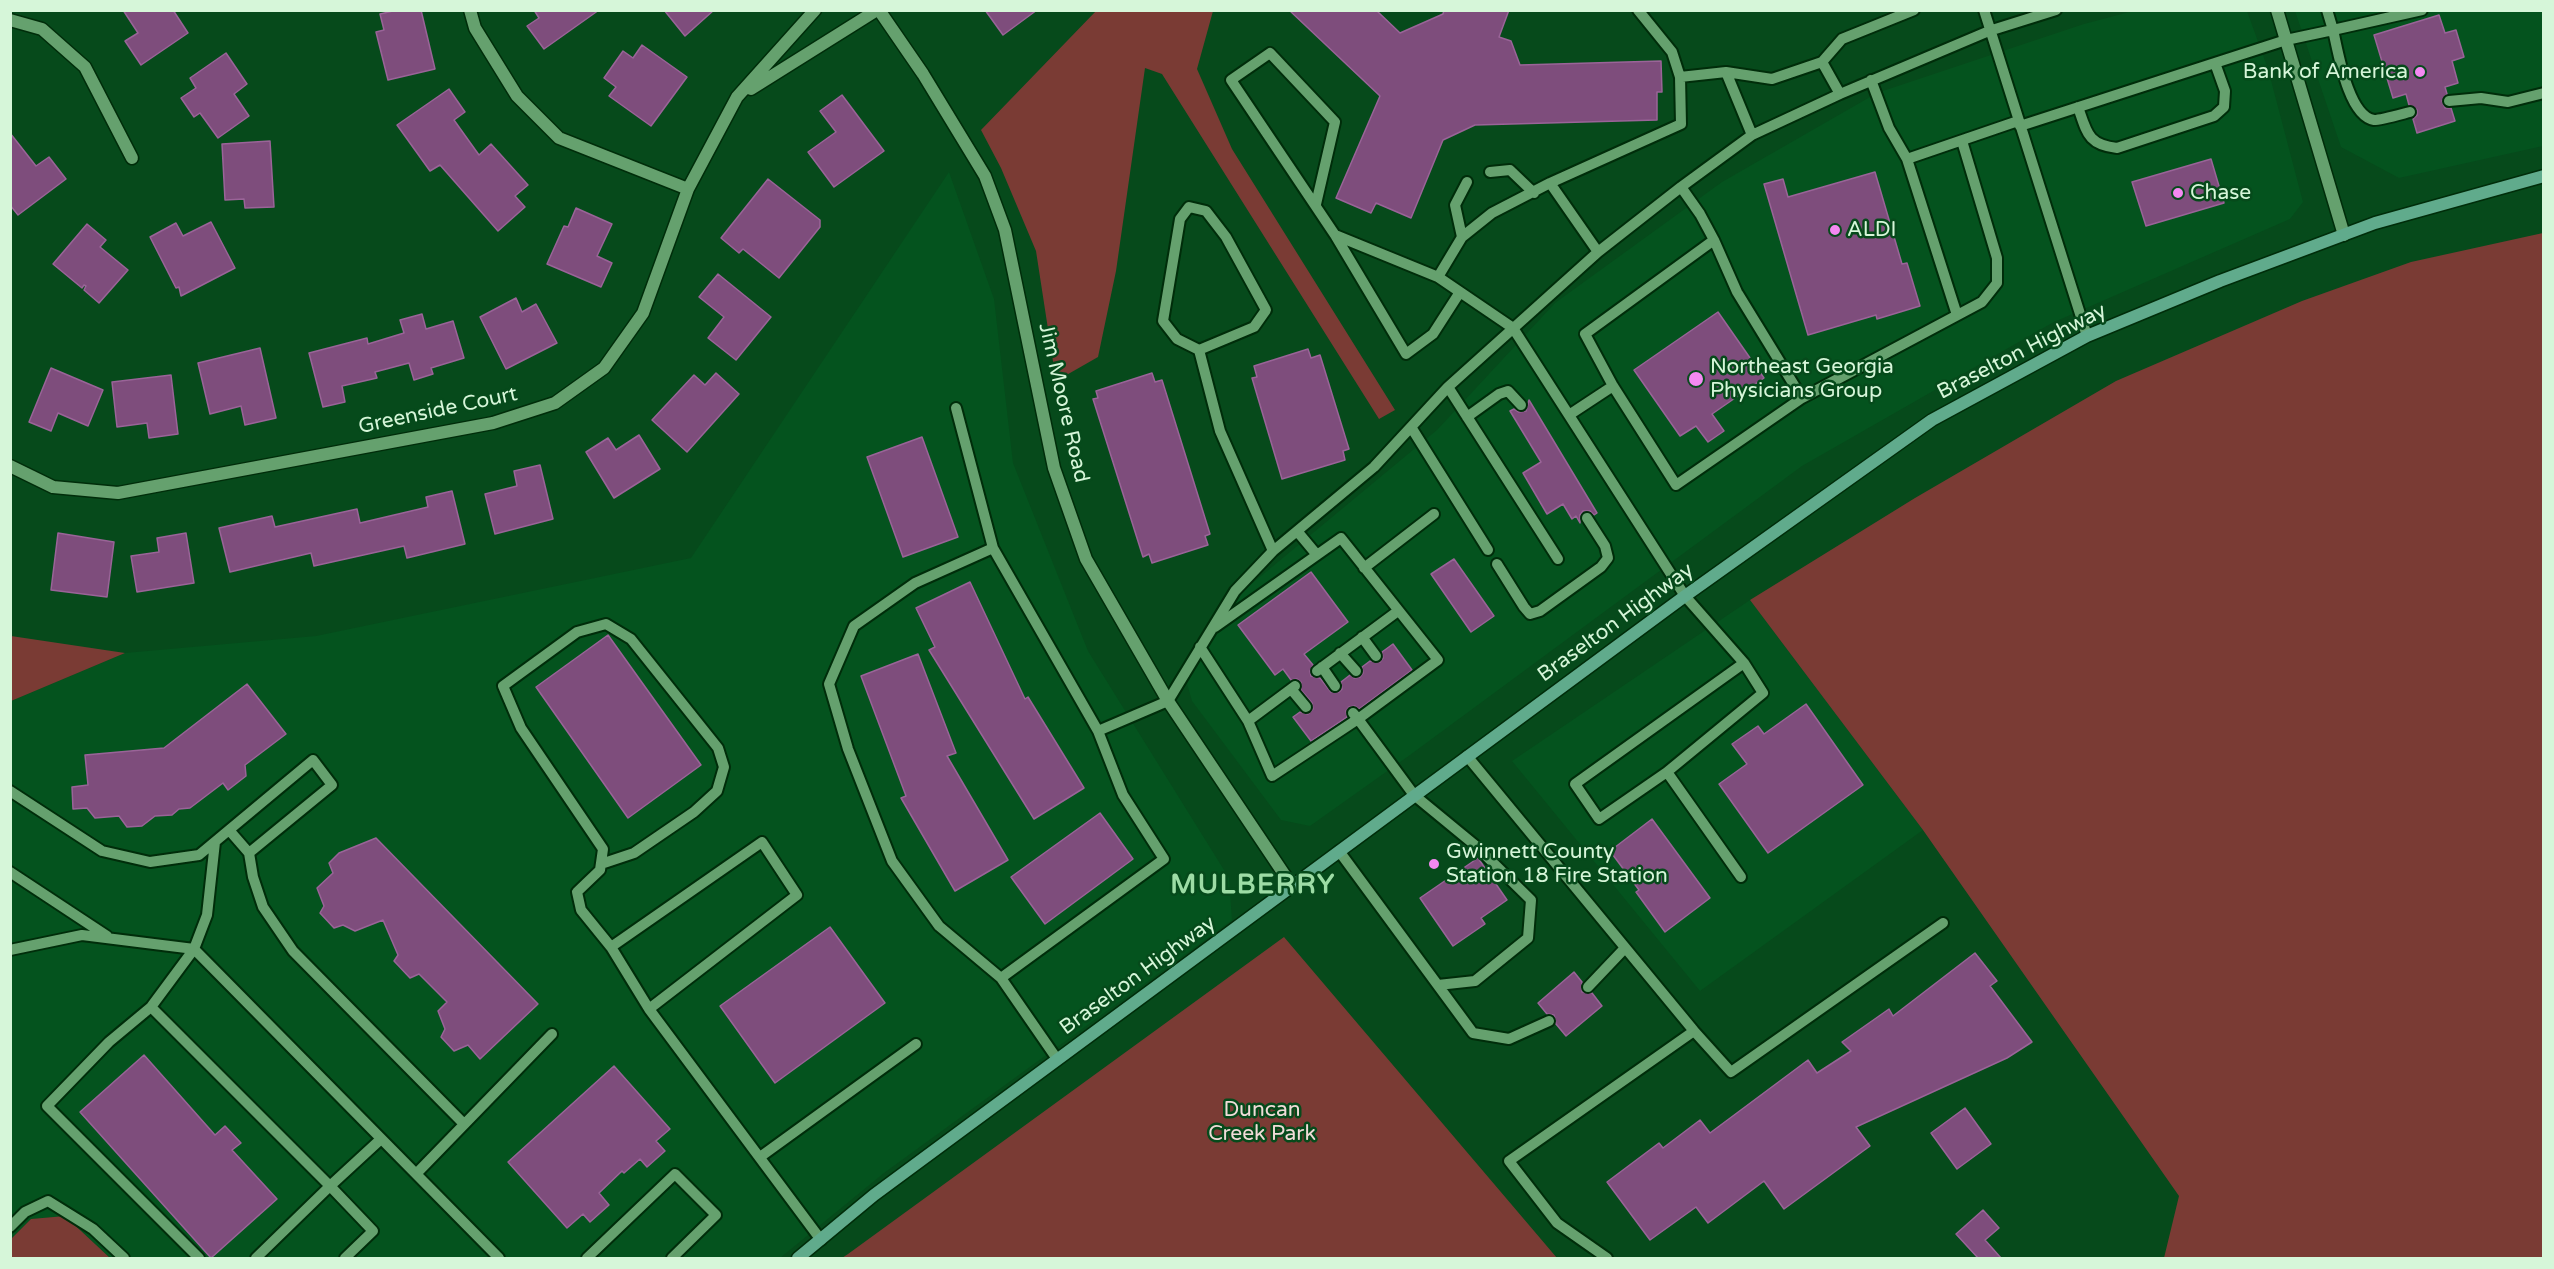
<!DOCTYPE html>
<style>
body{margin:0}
#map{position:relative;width:2554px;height:1269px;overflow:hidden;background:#064a1b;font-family:"Varela Round",sans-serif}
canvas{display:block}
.frame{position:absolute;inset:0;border:12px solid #d6f6d9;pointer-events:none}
</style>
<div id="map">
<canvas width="2554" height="1269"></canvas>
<div class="frame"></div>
</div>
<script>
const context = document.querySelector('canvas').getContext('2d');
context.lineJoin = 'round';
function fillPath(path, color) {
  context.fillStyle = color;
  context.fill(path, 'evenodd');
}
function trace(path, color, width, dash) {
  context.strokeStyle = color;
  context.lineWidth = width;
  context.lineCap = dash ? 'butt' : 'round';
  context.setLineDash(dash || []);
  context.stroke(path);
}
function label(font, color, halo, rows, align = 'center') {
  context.font = font + ' "Varela Round",sans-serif';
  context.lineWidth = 5;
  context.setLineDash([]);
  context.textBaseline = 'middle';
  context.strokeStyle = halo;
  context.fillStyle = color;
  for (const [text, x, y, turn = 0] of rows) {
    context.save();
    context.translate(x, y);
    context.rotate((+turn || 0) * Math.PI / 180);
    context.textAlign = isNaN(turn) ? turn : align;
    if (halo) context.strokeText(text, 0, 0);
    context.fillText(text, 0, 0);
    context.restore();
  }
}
fillPath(new Path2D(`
 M 2133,11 L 2247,11 L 2268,69 L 2303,202 L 2290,219 L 2052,323 L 1802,466 L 1410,755 L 1310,826 L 1281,820 L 1192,701 L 1183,670 L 1243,591 L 1437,430 L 1555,303 L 1722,182 L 1877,93 L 2084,24 Z
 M 2295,11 L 2543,11 L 2543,146 L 2399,178 L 2341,147 Z
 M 949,172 L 994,299 L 1013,463 L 1088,651 L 1229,878 L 1232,920 L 884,1173 L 780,1258 L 110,1258 L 65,1216 L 31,1219 L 11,1239 L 11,701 L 125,653 L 316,636 L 691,558 Z
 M 1750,600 L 1923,830 L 1700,991 L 1512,761 Z`), '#04531e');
fillPath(new Path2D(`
 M 1096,11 L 1213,11 L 1197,69 L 1232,149 L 1395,410 L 1379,419 L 1162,74 L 1145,68 L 1116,271 L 1098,357 L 1056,381 L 1036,251 L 1001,168 L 981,130 Z
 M 2543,233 L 2543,1258 L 2164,1258 L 2179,1196 L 1923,830 L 1750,600 L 1915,498 L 2116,381 L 2302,301 L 2411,262 Z
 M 10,636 L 11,636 L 125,653 L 11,701 Z
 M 1284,937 L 1557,1258 L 842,1258 L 848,1254 Z
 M 65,1216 L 110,1258 L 11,1258 L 11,1239 L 31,1219 Z`), '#7a3b34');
const building = new Path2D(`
 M 123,10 L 173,10 L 188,33 L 141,65 L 125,41 L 138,33 Z
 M 397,10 L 421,10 L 435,69 L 388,80 L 376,32 L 384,30 L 380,14 Z
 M 534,10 L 599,10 L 544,49 L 527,26 L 539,18 Z
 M 664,10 L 714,10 L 685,36 Z
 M 985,10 L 1037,10 L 1003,35 Z
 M 1289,10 L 1376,10 L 1400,33 L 1443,14 L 1444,10 L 1509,10 L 1499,37 L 1511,41 L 1520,65 L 1661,61 L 1662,92 L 1657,92 L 1657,120 L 1475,125 L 1443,140 L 1411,218 L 1376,203 L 1371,213 L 1336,198 L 1380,96 Z
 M 2439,15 L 2445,33 L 2456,30 L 2464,57 L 2452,61 L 2458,83 L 2445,87 L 2447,94 L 2442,101 L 2445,108 L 2451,108 L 2455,121 L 2417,133 L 2413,119 L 2417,115 L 2417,110 L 2409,105 L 2406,94 L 2393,98 L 2374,35 Z
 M 642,45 L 687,77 L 651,126 L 609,96 L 616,87 L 604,78 L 623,51 L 633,58 Z
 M 226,53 L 247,84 L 234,94 L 249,116 L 218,138 L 200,113 L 194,117 L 181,98 L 196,88 L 190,78 Z
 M 449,89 L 465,112 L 454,120 L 479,155 L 491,144 L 528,185 L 515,196 L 525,207 L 498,231 L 440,165 L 430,171 L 397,125 Z
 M 842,95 L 884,151 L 834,187 L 808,152 L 836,132 L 820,111 Z
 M 10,133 L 36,166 L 49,157 L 66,179 L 18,215 L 10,205 Z
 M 270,141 L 274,207 L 245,208 L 244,199 L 225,200 L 222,144 Z
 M 2211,159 L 2224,203 L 2146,226 L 2132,182 Z
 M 1875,172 L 1902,264 L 1907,263 L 1920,306 L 1877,319 L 1876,315 L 1808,335 L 1764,184 L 1783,179 L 1788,197 Z
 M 768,179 L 820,220 L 820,227 L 779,278 L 743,249 L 739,253 L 721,238 Z
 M 576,208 L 612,224 L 597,256 L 612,263 L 601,287 L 547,264 L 564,226 L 568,227 Z
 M 211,222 L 235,268 L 181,296 L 179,287 L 176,288 L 150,237 L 176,223 L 183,236 Z
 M 87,224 L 106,240 L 100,247 L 128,270 L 99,303 L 84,290 L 86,286 L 84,285 L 82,288 L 53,264 Z
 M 718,274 L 771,317 L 736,360 L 708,338 L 724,317 L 699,297 Z
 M 516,298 L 522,312 L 536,304 L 557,343 L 506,369 L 480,317 Z
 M 1718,312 L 1764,378 L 1712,414 L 1724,431 L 1708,442 L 1696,426 L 1680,436 L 1634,370 Z
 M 422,314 L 426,329 L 453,321 L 464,358 L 431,368 L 433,374 L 414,380 L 409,363 L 375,372 L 377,378 L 342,386 L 345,402 L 323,407 L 309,353 L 367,338 L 368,344 L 404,333 L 400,320 Z
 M 260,348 L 276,418 L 245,425 L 241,406 L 210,414 L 198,363 Z
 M 1308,349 L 1311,358 L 1320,355 L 1349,449 L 1343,451 L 1345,460 L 1282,479 L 1252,378 L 1257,377 L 1254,366 Z
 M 51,368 L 103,390 L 88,426 L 58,413 L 51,431 L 29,422 Z
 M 716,373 L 739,394 L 687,452 L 652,420 L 694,375 L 705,385 Z
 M 1152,373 L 1155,382 L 1162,380 L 1210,534 L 1205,536 L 1208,545 L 1152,563 L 1149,554 L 1143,557 L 1093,399 L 1098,398 L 1096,391 Z
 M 171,375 L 178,434 L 149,438 L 147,423 L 117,427 L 112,382 Z
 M 1529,400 L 1597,513 L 1594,515 L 1590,511 L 1583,511 L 1580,515 L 1580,523 L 1576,516 L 1572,519 L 1563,504 L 1547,514 L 1523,473 L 1541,462 L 1510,411 L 1514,409 L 1519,412 L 1526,411 Z
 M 639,435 L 660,469 L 614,498 L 586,452 L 608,438 L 616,450 Z
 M 922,437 L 958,537 L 903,557 L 867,457 Z
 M 540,465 L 553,519 L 495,534 L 485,494 L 517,486 L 514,471 Z
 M 452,491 L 465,544 L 407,558 L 404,546 L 314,566 L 311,553 L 230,572 L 219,528 L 272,516 L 275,527 L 357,509 L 360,523 L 428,507 L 426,497 Z
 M 58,533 L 114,542 L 107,597 L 51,590 Z
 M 186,533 L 194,583 L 137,592 L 131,556 L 159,552 L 157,538 Z
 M 1454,559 L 1494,616 L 1471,632 L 1431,574 Z
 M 1311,572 L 1348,622 L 1304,654 L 1313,665 L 1310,671 L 1311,676 L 1320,678 L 1331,692 L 1339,692 L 1342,689 L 1341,682 L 1350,675 L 1354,678 L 1360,677 L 1363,673 L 1362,667 L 1370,661 L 1380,662 L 1383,658 L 1382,652 L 1393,644 L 1412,670 L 1359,709 L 1355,706 L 1349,707 L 1346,711 L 1347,717 L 1311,741 L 1293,717 L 1300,712 L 1308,714 L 1313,709 L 1312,703 L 1301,690 L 1301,682 L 1297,679 L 1291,680 L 1283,669 L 1275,675 L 1238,625 Z
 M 970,582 L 1025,699 L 1028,697 L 1084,788 L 1034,819 L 929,650 L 935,647 L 916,608 Z
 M 608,635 L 701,765 L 628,818 L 536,687 Z
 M 918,654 L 956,753 L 947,756 L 1008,860 L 955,891 L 901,798 L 906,796 L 861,676 Z
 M 247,684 L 286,734 L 245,765 L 246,776 L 228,790 L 223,783 L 190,808 L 179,809 L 172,815 L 155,816 L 142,826 L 127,827 L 119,816 L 95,818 L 87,808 L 73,809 L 72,787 L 88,785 L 85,755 L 164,748 Z
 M 1806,704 L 1863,785 L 1768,853 L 1719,784 L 1747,764 L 1732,744 L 1758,726 L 1764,734 Z
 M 1100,813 L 1133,859 L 1045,924 L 1011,877 Z
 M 1652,819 L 1710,898 L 1665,932 L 1636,892 L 1639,890 L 1610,851 Z
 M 376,838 L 538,1004 L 480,1059 L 468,1045 L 454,1051 L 441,1037 L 445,1029 L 438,1011 L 447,1002 L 419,974 L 410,978 L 394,961 L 398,955 L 383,920 L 355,931 L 343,925 L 334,928 L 320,913 L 324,906 L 317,888 L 333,873 L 329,863 L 339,853 Z
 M 1478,858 L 1507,900 L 1481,918 L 1485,924 L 1453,946 L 1420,898 Z
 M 830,927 L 885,1003 L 775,1083 L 720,1006 Z
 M 1975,953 L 1997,981 L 1990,986 L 2032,1042 L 2007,1058 L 1856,1127 L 1870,1146 L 1784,1209 L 1764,1181 L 1708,1223 L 1696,1207 L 1650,1240 L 1607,1182 L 1659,1143 L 1663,1148 L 1700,1120 L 1710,1133 L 1808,1060 L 1817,1073 L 1851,1051 L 1842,1042 L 1889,1009 L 1893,1016 Z
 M 1574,972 L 1582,982 L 1582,992 L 1592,993 L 1602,1006 L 1566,1036 L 1556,1024 L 1554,1015 L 1547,1014 L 1538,1003 Z
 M 144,1055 L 215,1135 L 225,1126 L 241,1143 L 232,1150 L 277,1199 L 211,1258 L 80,1112 Z
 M 614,1066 L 670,1129 L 656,1141 L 665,1151 L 647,1167 L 640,1159 L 624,1173 L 622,1171 L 599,1193 L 609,1205 L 590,1222 L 583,1214 L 567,1228 L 508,1162 Z
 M 1965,1108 L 1991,1144 L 1957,1169 L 1931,1133 Z
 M 1983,1210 L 1999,1228 L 1985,1240 L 2001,1258 L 1978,1258 L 1956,1234 Z`);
fillPath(building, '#7e4d7c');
trace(building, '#9a6498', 1.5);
const service = new Path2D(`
 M 1984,10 L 2087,336
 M 1822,62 L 1842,39 L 1914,10
 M 1726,72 L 1772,79 L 1822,62 L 1840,94
 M 1680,77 L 1726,72 L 1752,135
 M 1871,80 L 1889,128 L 1907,159 L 1957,315
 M 2449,101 L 2481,98 L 2508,102 L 2544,93
 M 2078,107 C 2087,133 2088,145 2117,148 L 2214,116 L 2224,107 L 2225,91 L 2215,63
 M 2410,112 C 2402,114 2381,120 2374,120 C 2348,116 2338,51 2333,30 L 2422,10
 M 2020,126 L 2286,40 L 2333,30 L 2327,10
 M 1907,159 L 2018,121
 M 1490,172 L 1510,170 L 1534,193
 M 1550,183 L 1598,252
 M 1681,187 L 1700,214 L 1714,240 L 1585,334 L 1613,386 L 1676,485 L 1802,398 L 1982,302 L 1997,283 L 1997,258 L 1962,141
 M 1316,204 L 1335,122 L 1270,53 L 1231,80 L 1335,235 L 1438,277 L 1513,328 L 1685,596 L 1744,663 L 1763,693 L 1667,772 L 1599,819 L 1575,784 L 1744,663
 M 1335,235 L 1406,354 L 1433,334 L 1460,292
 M 1462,237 L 1455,205 L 1467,182
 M 1714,240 L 1737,292 L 1802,398
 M 1438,277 L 1462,237 L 1492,213 L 1550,183 L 1681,124 L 1680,77 L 1672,52 L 1638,10
 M 1199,350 L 1177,339 L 1163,321 L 1180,219 L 1189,207 L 1206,211 L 1226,237 L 1266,310 L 1254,327 L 1199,350 L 1220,431 L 1273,551
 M 1448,387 L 1558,559
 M 956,408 L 993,548 L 1098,731
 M 1569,415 L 1613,386
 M 1467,417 L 1499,394 L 1508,391 L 1521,405
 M 1411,427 L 1488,550
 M 1297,531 L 1317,555
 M 993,548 L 915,583 L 854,626 L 829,684 L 848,749 L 892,861 L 939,926 L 1001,978 L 1057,1059
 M 1497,564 L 1524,607 L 1530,614 L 1540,611 L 1601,567 L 1608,558 L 1605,546 L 1587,518
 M 1364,568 L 1434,514
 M 1215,627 L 1341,538 L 1438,660 L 1358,719 L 1414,795 L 1476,846 L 1531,900 L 1528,938 L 1475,981 L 1438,985
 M 1362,637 L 1376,656
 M 1200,647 L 1248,721 L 1272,776 L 1358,719 L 1353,713
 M 1340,653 L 1356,671
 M 1322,667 L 1335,686
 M 1317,671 L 1398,611
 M 1291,689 L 1306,707
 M 1248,721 L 1295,686
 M 1467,756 L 1694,1031 L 1731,1072 L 1943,923
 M 1667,772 L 1741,877
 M 10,791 L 102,851 L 150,862 L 199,855 L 229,830
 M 215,842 L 207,915 L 194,949 L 151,1007 L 330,1186 L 381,1139
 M 1339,851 L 1473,1033 L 1509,1039 L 1549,1021
 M 249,853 L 229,830 L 313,760 L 332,785 L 249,853 L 253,877 L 263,907 L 293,951 L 464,1124
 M 601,864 L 634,853 L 694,812 L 717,791 L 724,767 L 718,748 L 631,639 L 606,624 L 577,632 L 503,686 L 521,728 L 603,849 L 600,870 L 577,892 L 581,910 L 611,947
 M 10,872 L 107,936
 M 10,950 L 82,935 L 194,949 L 499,1258
 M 1001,978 L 1164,859 L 1123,795 L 1098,731 L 1168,701 L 1235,591 L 1273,551 L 1374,467 L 1448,387 L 1598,252 L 1681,187 L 1752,135 L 1840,94 L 1989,31 L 2056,10
 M 1588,987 L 1625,948
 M 151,1007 L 109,1042 L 47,1106 L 199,1258
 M 649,1009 L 611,947 L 762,842 L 797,895 L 649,1009 L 821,1240
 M 760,1157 L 916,1044
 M 416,1174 L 552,1034
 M 10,1227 L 25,1212 L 48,1201 L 93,1229 L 124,1258
 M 256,1258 L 330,1186 L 373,1231 L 345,1258
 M 587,1258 L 675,1174 L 716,1215 L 672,1258
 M 1607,1258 L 1557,1223 L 1509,1161 L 1694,1031`);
const minor = new Path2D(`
 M 470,10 L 475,28 L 517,96 L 559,138 L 688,189
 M 2277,10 L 2344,235
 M 10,20 L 42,29 L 85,67 L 132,158
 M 751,89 L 877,10
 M 10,466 L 53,487 L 118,493 L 493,423 L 555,403 L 604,368 L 643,313 L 688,189 L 737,97 L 815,10`);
const tertiary = new Path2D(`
 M 879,10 L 923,74 L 985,176 L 1005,230 L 1054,468 L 1086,559 L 1168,701 L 1292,886`);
const secondary = new Path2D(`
 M 798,1258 L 874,1195 L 1685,596 L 1932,420 L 2087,336 L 2220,281 L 2375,223 L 2544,176`);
trace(service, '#002d0a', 14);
trace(minor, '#002d0a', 15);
trace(tertiary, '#002d0a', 15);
trace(secondary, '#002d0a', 15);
trace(service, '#65a16e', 10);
trace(minor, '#65a16e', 12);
trace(tertiary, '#65a16e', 12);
trace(secondary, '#60ab8c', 12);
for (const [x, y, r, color] of [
 [2420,72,6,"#f389f1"],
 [2178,193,6,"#f389f1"],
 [1835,230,6,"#f389f1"],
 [1696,379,8,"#f389f1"],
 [1434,864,6,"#f389f1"]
]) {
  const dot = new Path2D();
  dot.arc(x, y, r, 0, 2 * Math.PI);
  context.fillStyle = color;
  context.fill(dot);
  trace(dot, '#064a1b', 2);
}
label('21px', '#d6f6d9', '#064a1b', [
 ["Bank of America",2408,72,"right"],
 ["Chase",2190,193],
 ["ALDI",1847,230],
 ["Northeast Georgia",1710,367],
 ["Physicians Group",1710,391],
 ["Gwinnett County",1446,852],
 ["Station 18 Fire Station",1446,876]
], 'left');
label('21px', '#d6f6d9', '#064a1b', [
 ["Braselton Highway",2022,352,-27],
 ["Jim Moore Road",1063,403,77],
 ["Greenside Court",438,411,-12],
 ["Braselton Highway",1616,623,-36],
 ["Braselton Highway",1138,976,-36]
]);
label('21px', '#f1dbd8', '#064a1b', [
 ["Duncan",1262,1110],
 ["Creek Park",1262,1134]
]);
context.letterSpacing = '1.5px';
label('bold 27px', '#9ddca5', '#064a1b', [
 ["MULBERRY",1253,886]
]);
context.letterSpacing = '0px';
</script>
